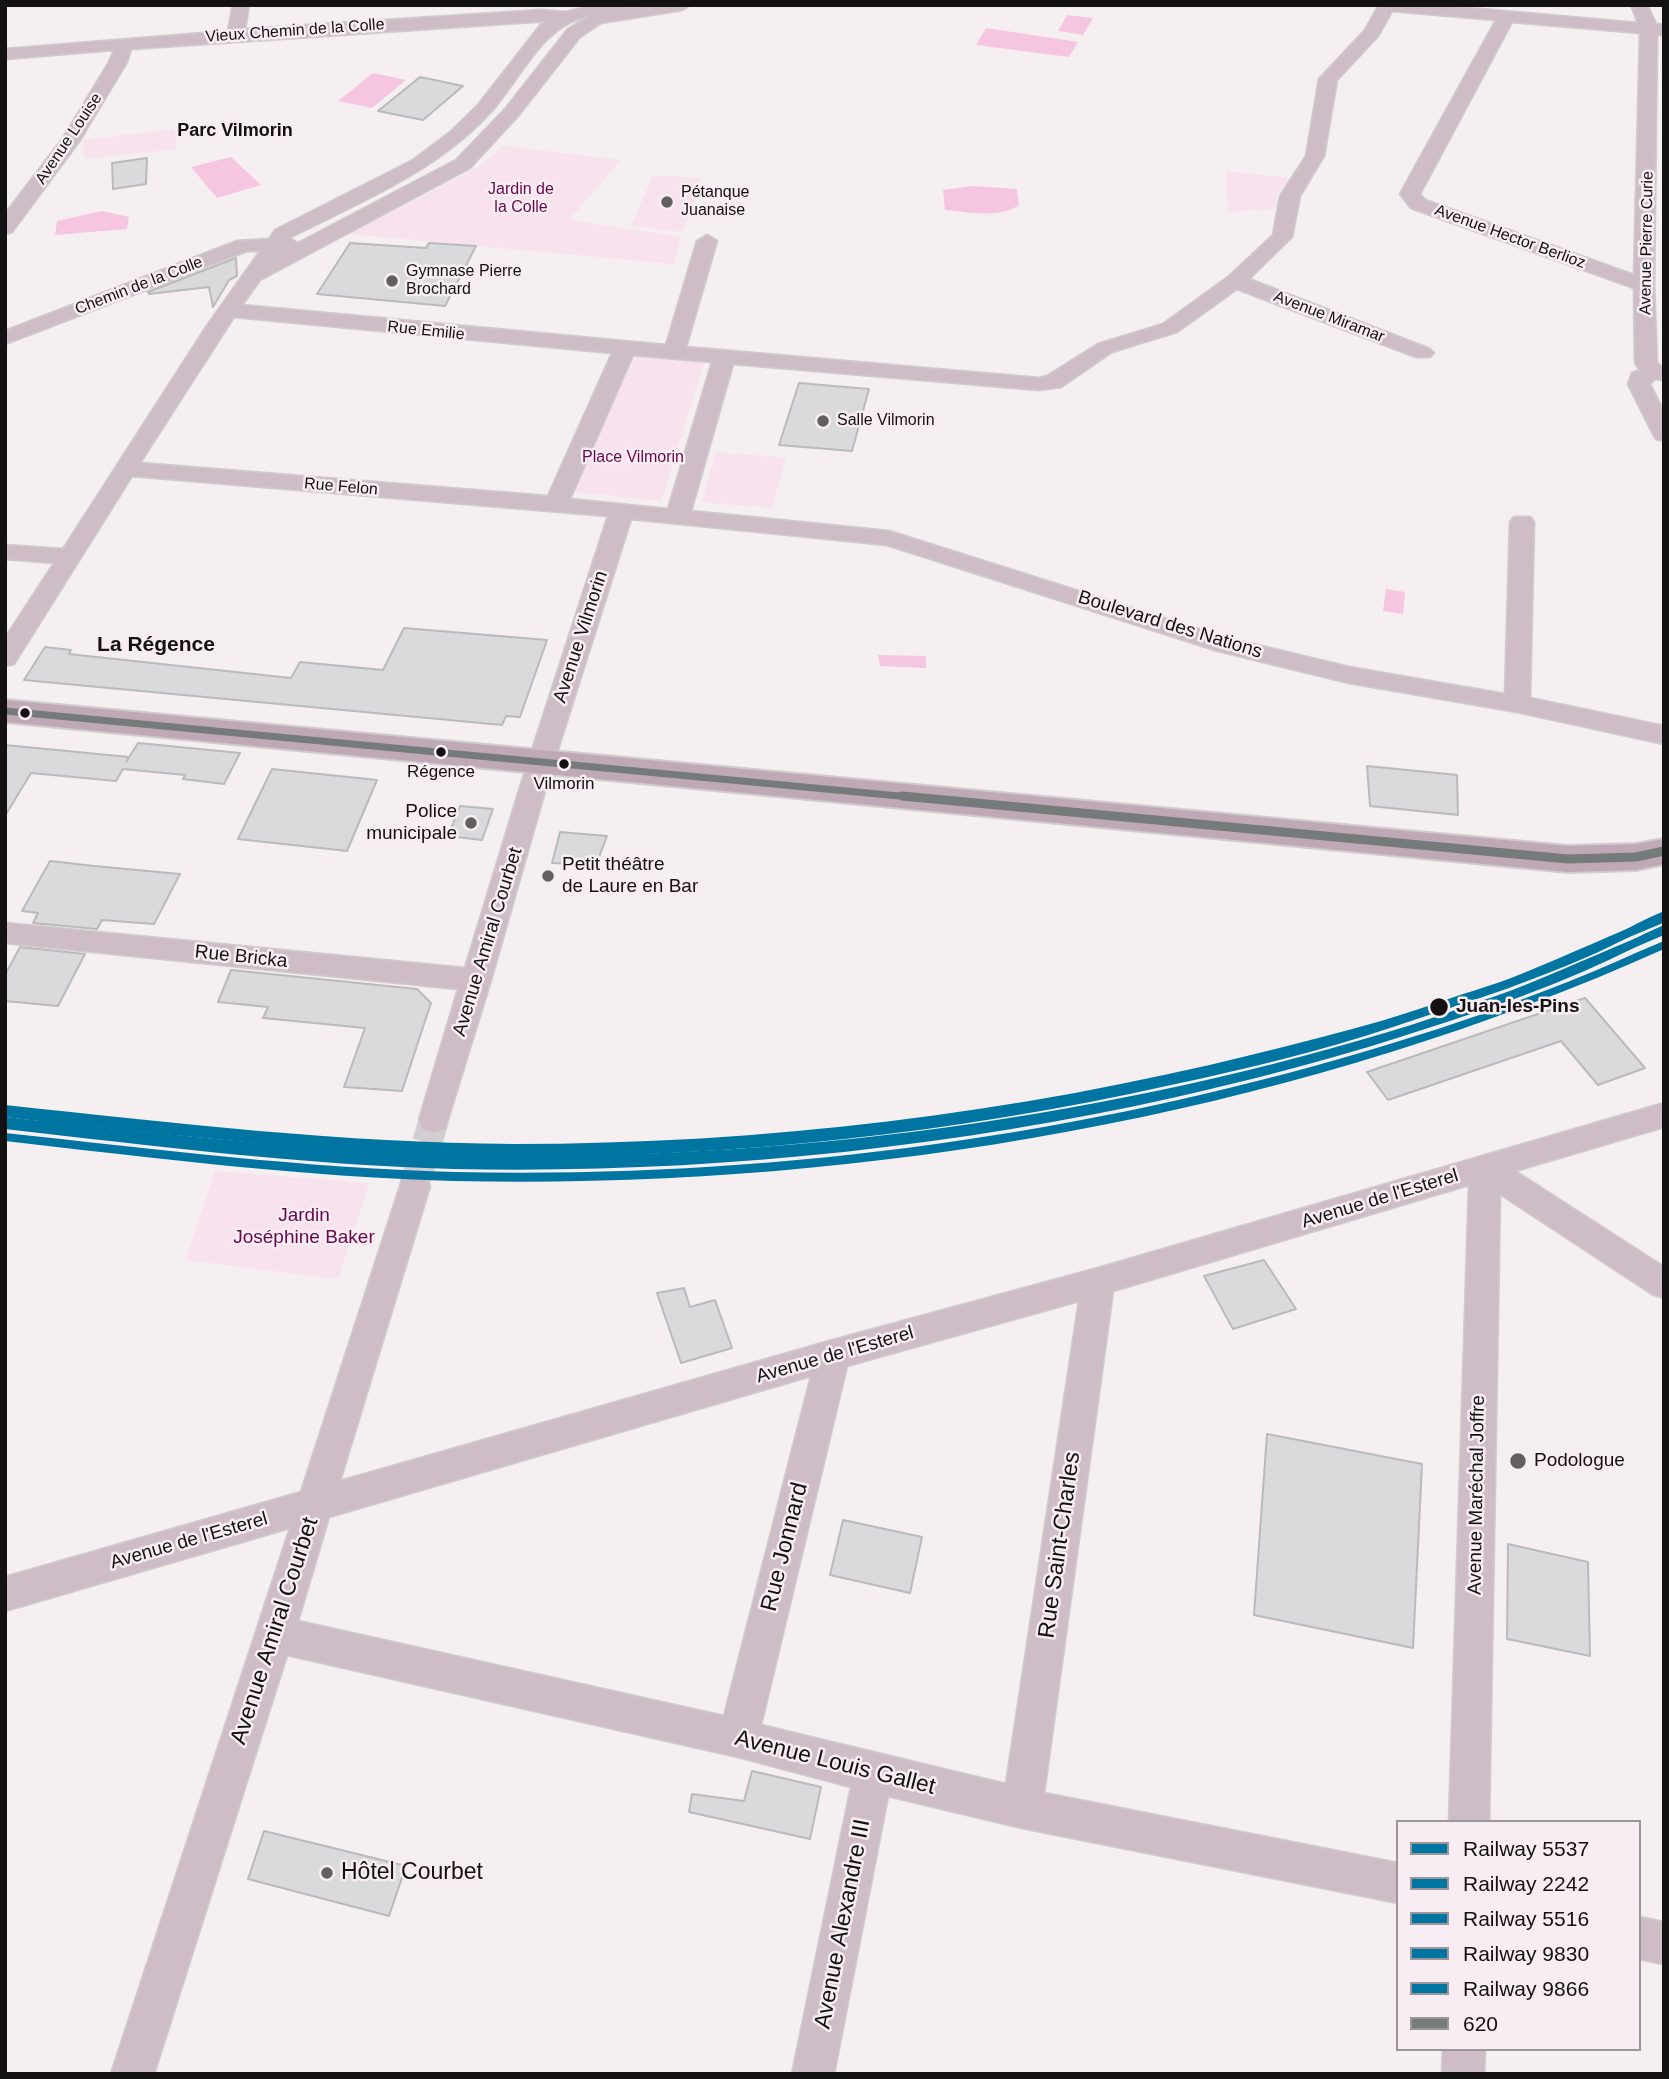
<!DOCTYPE html>
<meta charset="utf-8">
<style>
body{margin:0}
#map{position:relative;width:1669px;height:2079px;overflow:hidden;background:#f5eff2;font-family:Arial,sans-serif}
canvas{display:block}
.frame{position:absolute;inset:0;border:7px solid #141113;pointer-events:none}
.legend{position:absolute;left:1396px;top:1820px;width:245px;height:231px;box-sizing:border-box;background:#f7edf2;border:2px solid #9c9599;margin:0;padding:9px 12px;list-style:none;font-size:21px;color:#141113}
.legend li{display:flex;align-items:center;gap:14px;height:35px}
.legend b{width:35px;border:2px solid #9c9599}
</style>
<div id="map">
<canvas width="1669" height="2079"></canvas>
<div class="frame"></div>
<ul class="legend">
<li><b style="height:9px;background:#0075a1"></b>Railway 5537</li>
<li><b style="height:9px;background:#0075a1"></b>Railway 2242</li>
<li><b style="height:9px;background:#0075a1"></b>Railway 5516</li>
<li><b style="height:9px;background:#0075a1"></b>Railway 9830</li>
<li><b style="height:9px;background:#0075a1"></b>Railway 9866</li>
<li><b style="height:9px;background:#757a7b"></b>620</li>
</ul>
</div>
<script>
const context = document.querySelector('canvas').getContext('2d');
context.lineJoin = 'round';
function fillPath(path, color) {
  context.fillStyle = color;
  context.fill(path, 'evenodd');
}
function trace(path, color, width, dash) {
  context.strokeStyle = color;
  context.lineWidth = width;
  context.lineCap = dash ? 'butt' : 'round';
  context.setLineDash(dash || []);
  context.stroke(path);
}
function label(font, color, halo, rows, align = 'center') {
  context.font = font + ' Arial,sans-serif';
  context.lineWidth = 5;
  context.setLineDash([]);
  context.textBaseline = 'middle';
  context.strokeStyle = halo;
  context.fillStyle = color;
  for (const [text, x, y, turn = 0] of rows) {
    context.save();
    context.translate(x, y);
    context.rotate((+turn || 0) * Math.PI / 180);
    context.textAlign = isNaN(turn) ? turn : align;
    if (halo) context.strokeText(text, 0, 0);
    context.fillText(text, 0, 0);
    context.restore();
  }
}
fillPath(new Path2D(`
 M 175,129 L 177,149 L 84,159 L 83,140 Z
 M 503,146 L 621,160 L 569,220 L 681,237 L 674,264 L 349,234 L 482,165 Z
 M 1226,171 L 1281,177 L 1290,178 L 1277,195 L 1275,209 L 1228,212 Z
 M 653,175 L 702,178 L 683,232 L 631,226 Z
 M 633,354 L 705,361 L 661,501 L 575,492 Z
 M 716,452 L 786,458 L 772,508 L 702,502 Z
 M 215,1171 L 369,1183 L 338,1279 L 185,1260 Z`), '#f7e2ed');
fillPath(new Path2D(`
 M 1067,15 L 1093,18 L 1083,35 L 1058,31 Z
 M 986,28 L 1078,42 L 1069,57 L 976,45 Z
 M 373,73 L 406,80 L 372,108 L 338,101 Z
 M 231,157 L 261,185 L 217,198 L 191,167 Z
 M 973,186 L 1017,189 L 1019,205 C 1000,219 967,212 945,210 L 943,190 Z
 M 102,211 L 129,217 L 127,229 L 55,235 L 57,221 Z
 M 1386,589 L 1405,592 L 1403,614 L 1383,611 Z
 M 878,655 L 926,656 L 926,668 L 880,666 Z`), '#f6c6e0');
const building = new Path2D(`
 M 420,77 L 463,86 L 423,120 L 378,111 Z
 M 147,158 L 146,184 L 113,189 L 112,163 Z
 M 350,243 L 426,248 L 429,243 L 476,246 L 445,306 L 317,294 Z
 M 236,258 L 237,276 L 229,280 L 213,307 L 209,287 L 149,294 L 148,292 Z
 M 799,383 L 869,389 L 852,451 L 779,445 Z
 M 404,628 L 547,640 L 520,717 L 506,716 L 502,725 L 24,680 L 45,647 L 71,650 L 69,654 L 291,678 L 300,662 L 383,670 Z
 M 138,743 L 240,753 L 224,784 L 183,779 L 185,775 L 123,769 L 116,781 L 31,773 L 5,816 L 5,745 L 129,757 L 126,762 Z
 M 1367,766 L 1457,775 L 1458,815 L 1370,806 Z
 M 272,769 L 377,780 L 347,851 L 238,839 Z
 M 460,806 L 493,809 L 482,840 L 448,836 Z
 M 560,832 L 607,836 L 596,865 L 552,863 Z
 M 50,861 L 94,866 L 180,874 L 154,924 L 102,920 L 97,929 L 33,923 L 38,913 L 22,911 Z
 M 20,947 L 85,954 L 58,1006 L 5,1001 L 5,975 Z
 M 231,970 L 417,989 L 431,1003 L 402,1091 L 344,1087 L 365,1028 L 263,1018 L 268,1007 L 218,1002 Z
 M 1585,998 L 1645,1068 L 1598,1085 L 1561,1041 L 1388,1100 L 1367,1072 Z
 M 1264,1260 L 1296,1309 L 1233,1329 L 1204,1276 Z
 M 684,1288 L 690,1307 L 715,1300 L 732,1348 L 681,1363 L 657,1293 Z
 M 1267,1434 L 1422,1464 L 1413,1648 L 1254,1615 Z
 M 843,1520 L 922,1537 L 910,1593 L 830,1575 Z
 M 1508,1544 L 1588,1562 L 1590,1656 L 1507,1639 Z
 M 752,1771 L 821,1787 L 810,1839 L 689,1812 L 692,1794 L 744,1801 Z
 M 264,1831 L 406,1866 L 389,1916 L 248,1879 Z`);
fillPath(building, '#dad9db');
trace(building, '#bababc', 2);
trace(new Path2D(`
 M 414,1186 L 434,1120`), '#d3ced1', 30, [30, 15]);
const minor = new Path2D(`
 M 233,5 L 249,5 L 245,29 L 541,10 L 566,12 L 593,5 L 630,5 L 625,9 L 650,5 L 690,5 L 682,10 L 601,23 L 580,37 L 518,116 L 470,168 L 260,280 L 242,305 L 666,345 L 697,241 L 707,235 L 717,241 L 686,347 L 1039,378 L 1047,376 L 1098,344 L 1163,324 L 1228,277 L 1273,235 L 1280,196 L 1306,156 L 1319,79 L 1365,30 L 1379,5 L 1436,5 L 1638,23 L 1631,5 L 1647,5 L 1656,24 L 1664,25 L 1664,35 L 1657,35 L 1654,285 L 1657,363 L 1664,368 L 1664,380 L 1655,379 L 1650,384 L 1664,412 L 1664,441 L 1656,439 L 1653,434 L 1628,384 L 1632,373 L 1640,370 L 1635,363 L 1634,288 L 1411,208 L 1400,194 L 1496,20 L 1392,11 L 1378,36 L 1337,80 L 1324,156 L 1300,196 L 1292,237 L 1249,279 L 1430,349 L 1434,353 L 1430,357 L 1416,357 L 1237,289 L 1177,332 L 1112,352 L 1061,387 L 1039,390 L 733,364 L 691,511 L 889,531 L 1224,637 L 1349,667 L 1505,694 L 1510,522 L 1514,517 L 1530,517 L 1534,522 L 1530,698 L 1664,726 L 1664,744 L 1517,712 L 1349,683 L 1218,651 L 887,545 L 631,519 L 547,784 L 491,980 L 445,1129 L 434,1132 L 423,1129 L 419,1120 L 458,989 L 5,943 L 5,923 L 465,968 L 521,784 L 608,516 L 132,476 L 14,664 L 5,666 L 5,638 L 54,563 L 5,559 L 5,545 L 63,549 L 206,327 L 260,251 L 247,251 L 5,344 L 5,331 L 237,241 L 269,239 L 275,230 L 413,160 L 449,133 L 478,105 L 542,23 L 548,21 L 131,49 L 127,62 L 80,140 L 12,232 L 5,234 L 5,214 L 63,138 L 109,62 L 114,50 L 5,59 L 5,49 L 228,31 ZM 589,16 L 568,29 L 506,108 L 456,160 L 298,243 L 289,238 C 359,202 434,173 489,114 C 520,81 541,25 589,16 ZM 1512,22 L 1640,33 L 1634,275 L 1425,200 L 1420,194 ZM 234,317 L 612,353 L 548,496 L 140,463 ZM 633,355 L 712,362 L 668,509 L 570,499 Z
 M 1664,1103 L 1664,1127 L 1515,1171 L 1664,1267 L 1664,1298 L 1652,1294 L 1500,1194 L 1489,1822 L 1449,1822 L 1469,1185 L 1113,1291 L 1044,1793 L 1398,1863 L 1398,1903 L 1022,1828 L 888,1796 L 834,2074 L 792,2074 L 851,1787 L 738,1757 L 287,1655 L 154,2074 L 111,2074 L 290,1528 L 5,1611 L 5,1577 L 301,1492 L 403,1177 L 414,1173 L 425,1177 L 430,1186 L 340,1481 L 833,1340 L 1098,1268 ZM 1079,1301 L 1006,1784 L 761,1725 L 847,1366 ZM 811,1376 L 724,1716 L 298,1621 L 329,1517 Z
 M 1639,1917 L 1664,1922 L 1664,1964 L 1639,1959 Z
 M 1443,2049 L 1485,2049 L 1484,2074 L 1442,2074 Z`);
const major = new Path2D(`
 M 5,700 L 1568,846 L 1636,844 L 1664,839 L 1664,864 L 1636,870 L 1568,872 L 5,722 Z`);
trace(minor, '#d0ccce', 3);
trace(major, '#d0ccce', 4);
fillPath(minor, '#cebdc6');
fillPath(major, '#c0a9b6');
trace(new Path2D(`
 M 5,711 L 920,798`), '#757a7b', 7);
trace(new Path2D(`
 M 902,796 L 1568,859 L 1636,857 L 1664,851`), '#757a7b', 9);
fillPath(new Path2D(`
 M 1664,911 L 1664,919 C 1638,932 1613,946 1587,957 C 1481,1003 1368,1034 1255,1062 C 1013,1123 764,1153 514,1152 C 344,1152 174,1131 5,1113 L 5,1105 C 174,1123 344,1143 514,1144 C 764,1144 1013,1114 1255,1054 C 1341,1033 1426,1010 1508,980 C 1537,969 1567,958 1595,945 C 1618,934 1640,921 1664,911 Z`), '#0075a1');
fillPath(new Path2D(`
 M 1664,927 L 1664,935 C 1575,973 1487,1010 1394,1039 C 1321,1062 1247,1081 1172,1098 C 937,1150 695,1174 454,1169 C 304,1165 154,1146 5,1129 L 5,1121 C 154,1137 304,1156 454,1160 C 769,1167 1084,1124 1386,1034 C 1410,1026 1434,1017 1458,1009 C 1482,1000 1507,993 1530,983 C 1575,965 1619,944 1664,927 Z`), '#0075a1');
fillPath(new Path2D(`
 M 1664,941 L 1664,949 C 1292,1116 860,1190 454,1181 C 304,1177 154,1158 5,1141 L 5,1133 C 154,1149 304,1168 454,1172 C 771,1179 1090,1136 1393,1043 C 1453,1025 1512,1004 1570,981 C 1601,969 1632,954 1664,941 Z`), '#0075a1');
fillPath(new Path2D(`
 M 1664,925 L 1664,933 C 1628,951 1593,968 1556,983 C 1458,1022 1357,1050 1255,1075 C 1013,1135 763,1165 514,1164 C 344,1164 174,1144 5,1125 L 5,1117 C 174,1135 344,1155 514,1156 C 838,1157 1168,1108 1476,1004 C 1516,991 1556,976 1595,958 C 1618,948 1640,935 1664,925 Z`), '#0075a1');
fillPath(new Path2D(`
 M 1659,916 L 1663,917 L 1663,923 C 1618,941 1574,962 1530,979 C 1485,996 1439,1012 1393,1027 C 1321,1051 1246,1069 1171,1085 C 956,1133 735,1157 513,1157 C 417,1158 321,1150 225,1140 C 152,1133 78,1126 5,1117 L 6,1109 C 174,1127 343,1149 513,1149 C 758,1148 1005,1120 1243,1061 C 1315,1043 1385,1021 1454,997 C 1478,989 1503,982 1526,972 C 1571,954 1614,933 1659,916 Z`), '#0075a1');
for (const [x, y, r, color] of [
 [667,202,7,"#635f61"],
 [392,281,7,"#635f61"],
 [823,421,7,"#635f61"],
 [25,713,6,"#141113"],
 [441,752,6,"#141113"],
 [564,764,6,"#141113"],
 [471,823,7,"#635f61"],
 [548,876,7,"#635f61"],
 [1439,1007,10,"#141113"],
 [1518,1461,9,"#635f61"],
 [327,1873,7,"#635f61"]
]) {
  const dot = new Path2D();
  dot.arc(x, y, r, 0, 2 * Math.PI);
  context.fillStyle = color;
  context.fill(dot);
  trace(dot, '#f7edf2', 2.5);
}
label('16px', '#141113', '#f7edf2', [
 ["Vieux Chemin de la Colle",295,31,-4],
 ["Avenue Louise",69,139,-56],
 ["Avenue Hector Berlioz",1510,237,20],
 ["Avenue Pierre Curie",1647,243,-89],
 ["Chemin de la Colle",139,286,-21],
 ["Avenue Miramar",1329,317,21],
 ["Rue Emilie",426,331,6],
 ["Rue Felon",341,487,5]
]);
label('16px', '#68084b', '#f7edf2', [
 ["Jardin de",521,190],
 ["la Colle",521,208],
 ["Place Vilmorin",633,458]
]);
label('16px', '#141113', '#f7edf2', [
 ["Pétanque",681,193],
 ["Juanaise",681,211],
 ["Gymnase Pierre",406,272],
 ["Brochard",406,290],
 ["Salle Vilmorin",837,421]
], 'left');
label('17px', '#141113', '#f7edf2', [
 ["Régence",441,772],
 ["Vilmorin",564,784]
]);
label('bold 18px', '#141113', '#f7edf2', [
 ["Parc Vilmorin",235,131]
]);
label('19px', '#141113', '#f7edf2', [
 ["Boulevard des Nations",1170,625,17],
 ["Avenue Vilmorin",581,637,-72],
 ["Avenue Amiral Courbet",488,942,-73],
 ["Rue Bricka",241,957,6],
 ["Avenue de l'Esterel",1380,1199,-17],
 ["Avenue de l'Esterel",835,1355,-16],
 ["Avenue Maréchal Joffre",1477,1495,-89],
 ["Avenue de l'Esterel",189,1541,-16]
]);
label('19px', '#141113', '#f7edf2', [
 ["Police",457,812,"right"],
 ["municipale",457,834,"right"],
 ["Petit théâtre",562,865],
 ["de Laure en Bar",562,887],
 ["Podologue",1534,1461]
], 'left');
label('bold 19px', '#141113', '#f7edf2', [
 ["Juan-les-Pins",1456,1007]
], 'left');
label('19px', '#68084b', '#f7edf2', [
 ["Jardin",304,1216],
 ["Joséphine Baker",304,1238]
]);
label('bold 21px', '#141113', '#f7edf2', [
 ["La Régence",156,645]
]);
label('23px', '#141113', '#f7edf2', [
 ["Rue Saint-Charles",1060,1545,-82],
 ["Rue Jonnard",785,1547,-76],
 ["Avenue Amiral Courbet",275,1631,-72],
 ["Avenue Louis Gallet",835,1763,14],
 ["Avenue Alexandre III",843,1924,-79]
]);
label('23px', '#141113', '#f7edf2', [
 ["Hôtel Courbet",341,1873]
], 'left');
</script>
